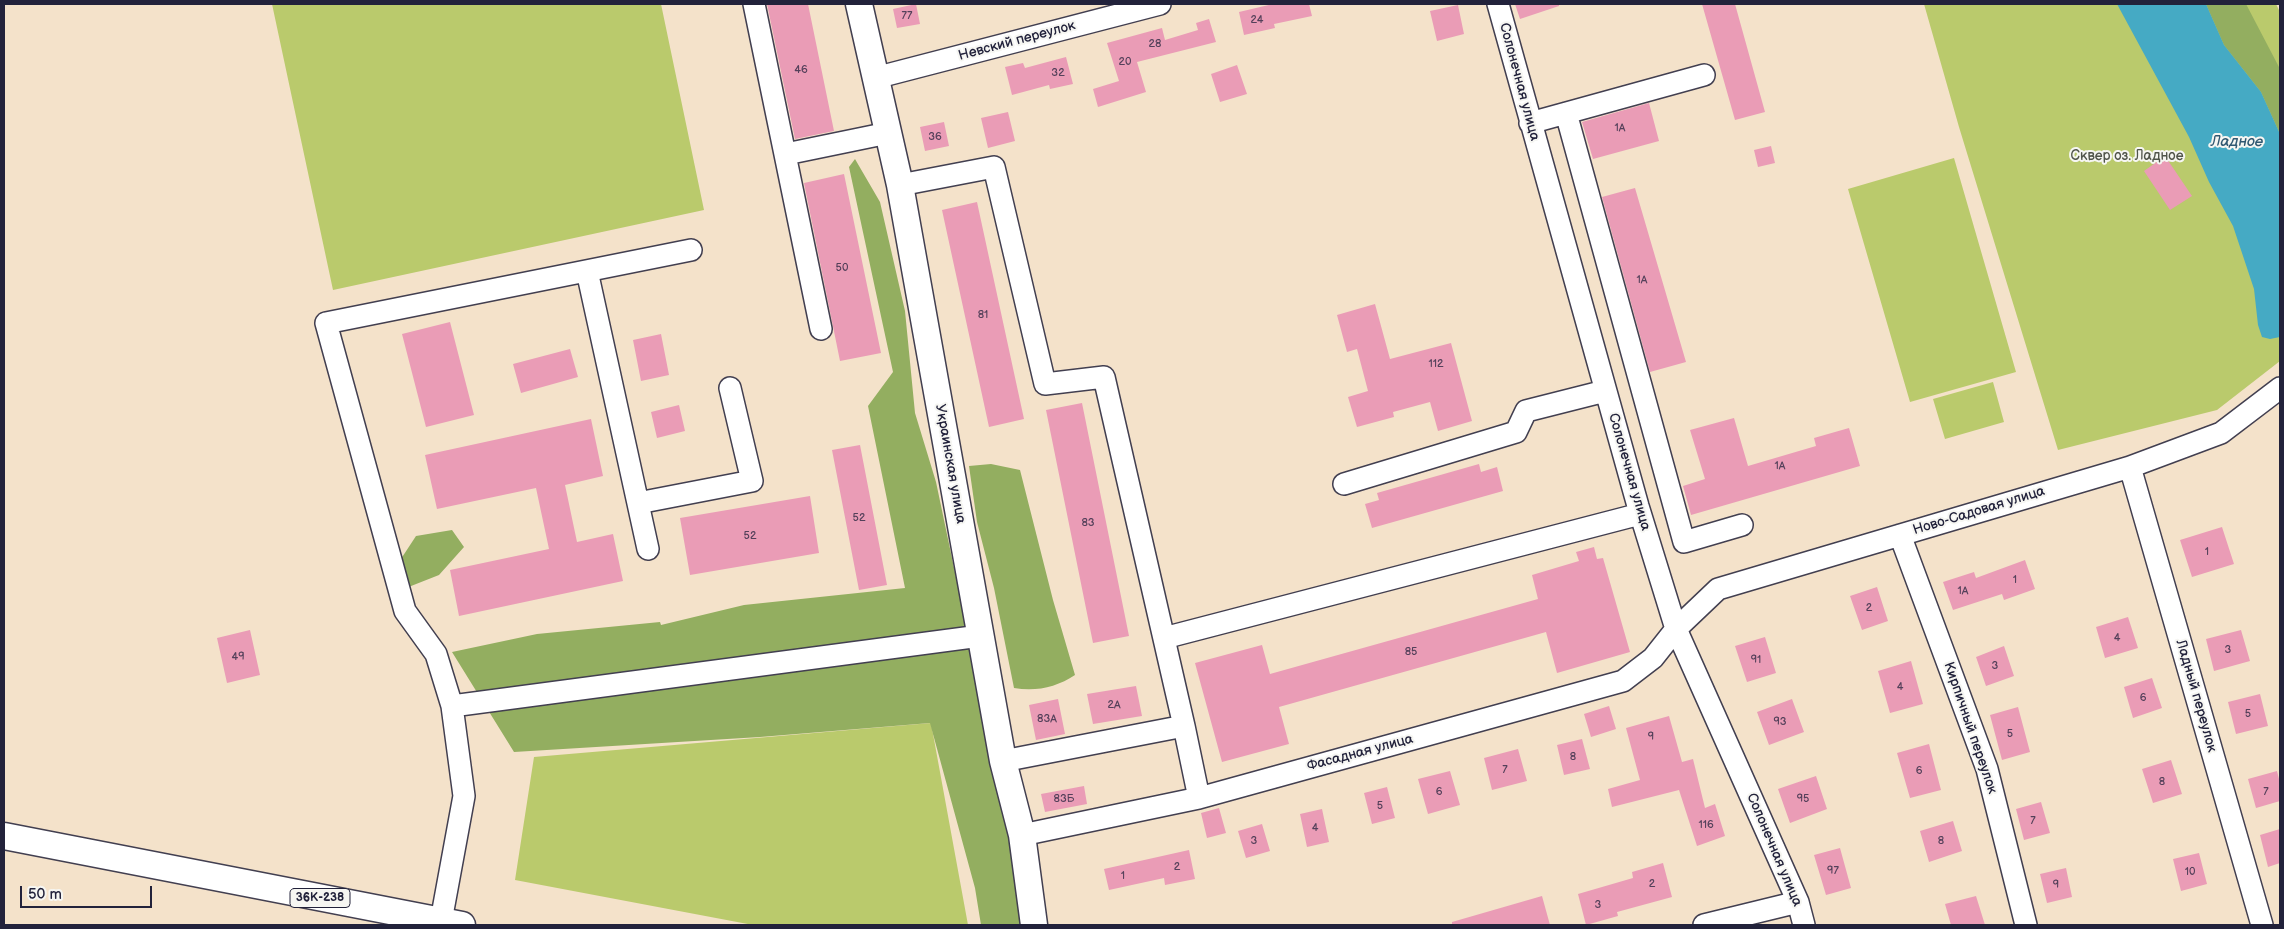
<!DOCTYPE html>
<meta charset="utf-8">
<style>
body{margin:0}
#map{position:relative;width:2284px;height:929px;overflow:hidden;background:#f4e2ca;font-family:"Balsamiq Sans",sans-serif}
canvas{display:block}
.frame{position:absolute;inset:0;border:5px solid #22223b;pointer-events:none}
.scale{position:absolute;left:20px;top:886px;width:132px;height:22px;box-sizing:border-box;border:2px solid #22223b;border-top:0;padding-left:6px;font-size:15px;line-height:18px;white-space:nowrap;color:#22223b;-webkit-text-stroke:4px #f6f6f2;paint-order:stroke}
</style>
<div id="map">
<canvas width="2284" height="929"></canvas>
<div class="frame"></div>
<div class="scale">50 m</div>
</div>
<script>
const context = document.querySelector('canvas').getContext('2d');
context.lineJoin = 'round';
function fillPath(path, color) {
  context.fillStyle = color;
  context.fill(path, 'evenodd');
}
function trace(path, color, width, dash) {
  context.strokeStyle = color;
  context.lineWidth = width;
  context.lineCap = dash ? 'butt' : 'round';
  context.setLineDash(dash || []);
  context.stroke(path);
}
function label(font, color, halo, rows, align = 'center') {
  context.font = font + ' "Balsamiq Sans",sans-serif';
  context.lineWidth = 4;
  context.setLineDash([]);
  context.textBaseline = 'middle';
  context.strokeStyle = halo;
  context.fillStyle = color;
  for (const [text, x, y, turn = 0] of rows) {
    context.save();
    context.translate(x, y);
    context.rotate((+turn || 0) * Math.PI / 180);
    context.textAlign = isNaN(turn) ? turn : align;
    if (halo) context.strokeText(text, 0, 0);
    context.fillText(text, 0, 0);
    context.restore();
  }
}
fillPath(new Path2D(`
 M 272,4 L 661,4 L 704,210 L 333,290 Z
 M 1924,4 L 2276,4 L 2280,12 L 2280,361 L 2217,410 L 2058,450 L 1959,127 Z
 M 1954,158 L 2016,372 L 1910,402 L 1848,189 Z
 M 1993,382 L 2004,422 L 1945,439 L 1933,399 Z
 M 931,723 L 968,925 L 753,925 L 515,880 L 534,757 Z`), '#baca6c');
fillPath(new Path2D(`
 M 2206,4 L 2246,4 L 2280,69 L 2280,134 L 2261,92 L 2224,45 Z
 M 855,159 L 880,202 L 905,311 L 915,413 L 936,482 L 1029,925 L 981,925 L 975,888 L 930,723 L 760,737 L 514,752 L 452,652 L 537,634 L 660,622 L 661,625 L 744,605 L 905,588 L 868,406 L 893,372 L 849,167 Z
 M 991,464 L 1020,470 L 1053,600 L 1075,675 C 1057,687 1036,692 1014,688 L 994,588 L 977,522 L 969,466 Z
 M 452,530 L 464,547 L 439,575 L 406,588 L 395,568 L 416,536 Z`), '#93ae60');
fillPath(new Path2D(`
 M 2117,4 L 2206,4 L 2224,45 L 2261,92 L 2280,134 L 2280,337 L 2270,339 L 2262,337 L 2258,325 L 2254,289 L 2233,226 L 2209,182 L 2189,137 Z`), '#45aac4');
fillPath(new Path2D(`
 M 767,4 L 808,4 L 834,131 L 795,139 Z
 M 916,4 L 920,24 L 897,28 L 893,9 Z
 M 1273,4 L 1309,4 L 1312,16 L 1274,24 L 1275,28 L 1244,35 L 1239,12 Z
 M 1515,4 L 1559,4 L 1559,6 L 1520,19 Z
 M 1702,4 L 1735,4 L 1765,112 L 1735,120 Z
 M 1458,5 L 1464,34 L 1437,41 L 1430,11 Z
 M 1209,19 L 1216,42 L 1137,62 L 1146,92 L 1098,107 L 1093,89 L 1119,81 L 1107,43 L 1162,28 L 1165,40 L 1198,30 L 1196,23 Z
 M 1066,57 L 1073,84 L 1050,89 L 1049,85 L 1012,95 L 1005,67 L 1023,63 L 1025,68 Z
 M 1237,65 L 1247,94 L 1220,102 L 1211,74 Z
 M 1649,103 L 1659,141 L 1593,159 L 1582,122 Z
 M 1008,112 L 1015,141 L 988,148 L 981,118 Z
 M 944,122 L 949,146 L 925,151 L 920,127 Z
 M 1771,146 L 1775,163 L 1758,167 L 1754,150 Z
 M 2165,156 L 2192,196 L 2170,210 L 2144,171 Z
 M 844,174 L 881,353 L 840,361 L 804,183 Z
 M 1635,188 L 1686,362 L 1650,372 L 1602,197 Z
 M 977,202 L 1024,419 L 989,427 L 942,210 Z
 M 1375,304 L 1390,359 L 1451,343 L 1472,421 L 1438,431 L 1430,402 L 1393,412 L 1394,417 L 1357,427 L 1348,397 L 1368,391 L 1357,349 L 1347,352 L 1337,315 Z
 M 450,322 L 474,415 L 426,427 L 402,334 Z
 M 661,334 L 669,375 L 641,381 L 633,340 Z
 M 570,349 L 578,377 L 521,393 L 513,364 Z
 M 1082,403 L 1129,636 L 1093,643 L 1046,410 Z
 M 679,405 L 685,431 L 657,438 L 651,412 Z
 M 1734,418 L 1748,466 L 1816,446 L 1814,438 L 1849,428 L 1860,466 L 1691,515 L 1683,486 L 1705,479 L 1690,430 Z
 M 591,419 L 603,476 L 565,485 L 577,542 L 613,534 L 623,581 L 459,616 L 450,570 L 549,549 L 536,488 L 437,509 L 425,455 Z
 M 860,445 L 887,585 L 859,590 L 832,450 Z
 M 1479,464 L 1481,472 L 1497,467 L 1503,491 L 1372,528 L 1365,504 L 1379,500 L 1377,493 Z
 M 810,496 L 819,553 L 690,575 L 680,518 Z
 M 2222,527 L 2234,564 L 2192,577 L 2180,540 Z
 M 1594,547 L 1597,559 L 1603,558 L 1630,652 L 1557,673 L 1546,632 L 1279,707 L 1289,744 L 1222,762 L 1195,663 L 1262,645 L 1270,674 L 1538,599 L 1532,575 L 1579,561 L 1576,552 Z
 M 2025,560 L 2035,589 L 2004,600 L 2002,594 L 1953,610 L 1943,582 L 1974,572 L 1976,578 Z
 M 1877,587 L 1888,621 L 1862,630 L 1850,596 Z
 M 2128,617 L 2138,648 L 2105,658 L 2096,627 Z
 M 250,630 L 260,675 L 227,683 L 217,638 Z
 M 2241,630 L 2250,661 L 2214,671 L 2206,639 Z
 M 1765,637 L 1776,673 L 1747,682 L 1735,646 Z
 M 2004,646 L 2014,676 L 1986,686 L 1976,657 Z
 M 1911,661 L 1923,704 L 1890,713 L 1878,671 Z
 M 2152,678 L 2162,708 L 2133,718 L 2124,687 Z
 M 1136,686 L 1142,716 L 1093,724 L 1087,694 Z
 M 2260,694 L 2268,726 L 2236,734 L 2228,702 Z
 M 1058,699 L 1065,734 L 1036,740 L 1029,705 Z
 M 1792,699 L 1804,732 L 1769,745 L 1757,712 Z
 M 1609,706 L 1616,729 L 1591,737 L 1584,714 Z
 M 2018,707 L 2030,752 L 2002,760 L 1990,715 Z
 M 1669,716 L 1682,762 L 1693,759 L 1705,808 L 1715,804 L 1725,836 L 1697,846 L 1679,790 L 1612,807 L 1608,789 L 1640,780 L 1626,728 Z
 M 1582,739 L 1590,769 L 1564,775 L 1557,745 Z
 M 1929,744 L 1941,790 L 1910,798 L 1897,753 Z
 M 1518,749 L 1527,781 L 1492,790 L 1484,758 Z
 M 2171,760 L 2182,794 L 2153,803 L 2142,769 Z
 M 1450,771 L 1460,805 L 1428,814 L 1418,779 Z
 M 2277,771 L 2280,783 L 2280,801 L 2256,808 L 2248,779 Z
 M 1816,776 L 1827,809 L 1790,823 L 1778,789 Z
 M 1084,786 L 1087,804 L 1045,812 L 1041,794 Z
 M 1387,787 L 1395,818 L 1372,824 L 1364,793 Z
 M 2041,802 L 2050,833 L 2024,840 L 2016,809 Z
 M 1219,808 L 1226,833 L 1207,838 L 1201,813 Z
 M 1322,809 L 1329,842 L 1307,847 L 1300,814 Z
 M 1953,821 L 1962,851 L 1929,862 L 1920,831 Z
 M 1262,824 L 1270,851 L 1246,858 L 1238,831 Z
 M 2280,829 L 2280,863 L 2268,867 L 2260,835 Z
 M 1840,848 L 1851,888 L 1826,895 L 1814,855 Z
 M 1189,850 L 1195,879 L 1165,885 L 1164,878 L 1109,890 L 1104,869 Z
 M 2199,853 L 2207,884 L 2181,891 L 2173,859 Z
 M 1663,863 L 1672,897 L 1617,912 L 1618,916 L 1586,925 L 1578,894 L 1633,878 L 1632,872 Z
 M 2066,868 L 2072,897 L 2047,903 L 2040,874 Z
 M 1542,896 L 1550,925 L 1452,925 L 1452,922 Z
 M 1976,896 L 1985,925 L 1951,925 L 1945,904 Z`), '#ea9cb6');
const minor = new Path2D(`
 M 754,4 L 821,329
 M 1498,4 L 1638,506 L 1676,629 L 1798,902 L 1804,925
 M 875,78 L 1160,4
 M 1566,113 L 1684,542 L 1742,525
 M 1530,123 L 1704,75
 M 786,154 L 888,133
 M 900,185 L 994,167 L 1045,384 L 1104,377 L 1184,726
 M 587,271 L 648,549
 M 2130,467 L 2262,925
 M 1344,484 L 1516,432 L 1526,411 L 1605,391
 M 638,503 L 752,481 L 730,388
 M 1900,535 L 1987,769 L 2026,925
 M 1164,638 L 1640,514
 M 452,706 L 980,636
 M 1003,761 L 1184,726 L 1199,798
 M 1022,835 L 1199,798 L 1623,681 L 1653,658 L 1676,629 L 1718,589 L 2130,467 L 2221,433 L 2280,388
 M 441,921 L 464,796 L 452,706 L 436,654 L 405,611 L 326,323 L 691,250
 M 1704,925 L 1798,902`);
const major = new Path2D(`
 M 859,4 L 900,185 L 1003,761 L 1022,835 L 1034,925
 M 4,836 L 462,925`);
trace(minor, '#423f50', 24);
trace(major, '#423f50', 29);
trace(minor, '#fff', 21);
trace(major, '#fff', 26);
label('11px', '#54405a', null, [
 ["77",907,16],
 ["24",1257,20],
 ["28",1155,44],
 ["20",1125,62],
 ["46",801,70],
 ["32",1058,73],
 ["1А",1620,128],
 ["36",935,137],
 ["50",842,268],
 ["1А",1642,280],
 ["81",983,315],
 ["112",1436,364],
 ["1А",1780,466],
 ["52",859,518],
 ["83",1088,523],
 ["52",750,536],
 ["1",2207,552],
 ["1",2015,580],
 ["1А",1963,591],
 ["2",1869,608],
 ["4",2117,638],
 ["3",2228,650],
 ["85",1411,652],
 ["49",238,657],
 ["91",1756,660],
 ["3",1995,666],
 ["4",1900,687],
 ["6",2143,698],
 ["2А",1114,705],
 ["5",2248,714],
 ["83А",1047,719],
 ["93",1780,722],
 ["5",2010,734],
 ["9",1651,737],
 ["8",1573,757],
 ["7",1505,770],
 ["6",1919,771],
 ["8",2162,782],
 ["6",1439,792],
 ["7",2266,792],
 ["83Б",1064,799],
 ["95",1803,799],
 ["5",1380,806],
 ["7",2033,821],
 ["116",1706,825],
 ["4",1315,828],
 ["3",1254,841],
 ["8",1941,841],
 ["2",1177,867],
 ["97",1833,871],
 ["10",2190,872],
 ["1",1123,876],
 ["2",1652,884],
 ["9",2056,885],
 ["3",1598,905]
]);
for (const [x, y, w] of [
 [320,898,60]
]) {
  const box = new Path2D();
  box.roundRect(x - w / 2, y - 9.5, w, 19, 4);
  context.fillStyle = '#f6f6f2';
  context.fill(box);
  trace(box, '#22223b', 1);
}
label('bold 12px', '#22223b', null, [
 ["36К-238",320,898]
]);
label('14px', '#22223b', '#f6f6f2', [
 ["Невский переулок",1017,41,-15],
 ["Солонечная улица",1519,82,75],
 ["Украинская улица",950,464,80],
 ["Солонечная улица",1629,472,74],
 ["Ново-Садовая улица",1979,511,-17],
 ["Ладный переулок",2196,696,74],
 ["Кирпичный переулок",1970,728,71],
 ["Фасадная улица",1360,753,-15],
 ["Солонечная улица",1774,850,67]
]);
label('14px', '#50544a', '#f6f6f2', [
 ["Сквер оз. Ладное",2127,156]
]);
label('italic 15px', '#305872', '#f6f6f2', [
 ["Ладное",2237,142]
]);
</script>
